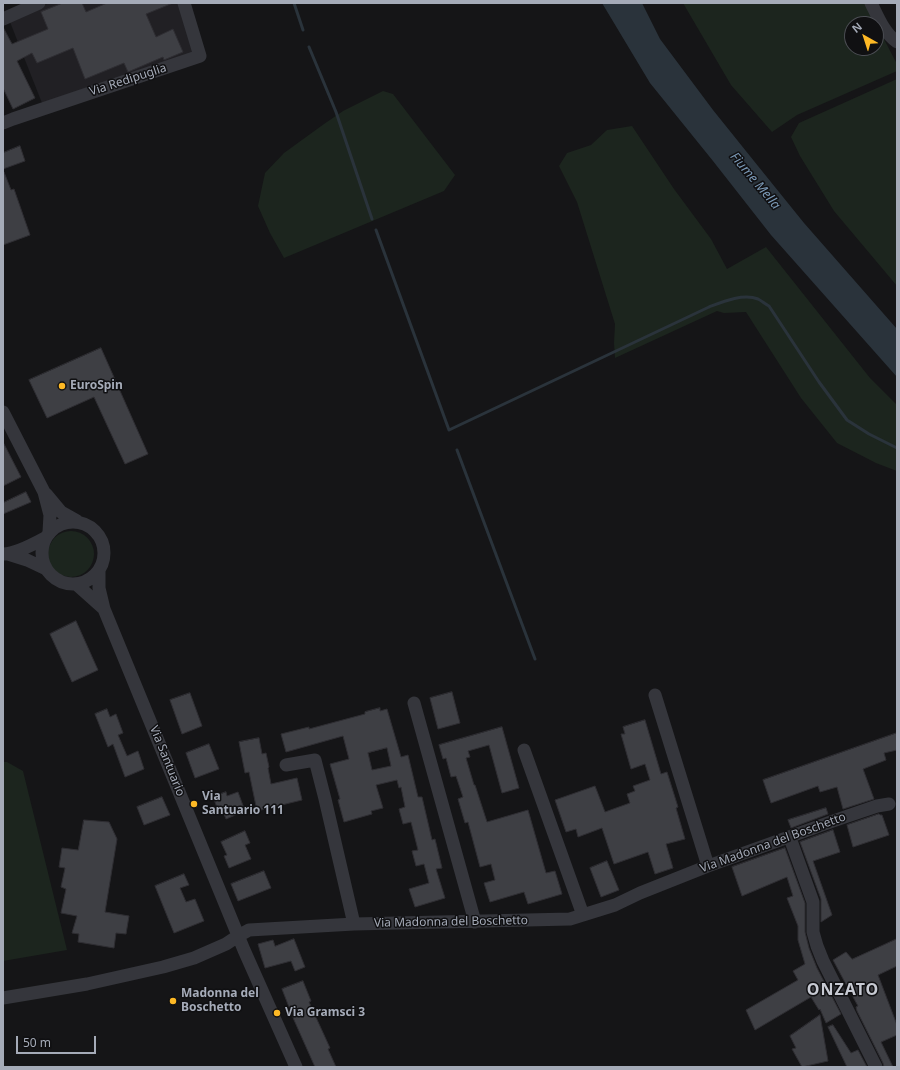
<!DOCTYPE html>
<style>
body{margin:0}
#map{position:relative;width:900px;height:1070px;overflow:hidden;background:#151517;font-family:"Noto Sans",sans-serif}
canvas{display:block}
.frame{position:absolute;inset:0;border:4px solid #a5abb8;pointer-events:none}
.north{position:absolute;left:844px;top:16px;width:40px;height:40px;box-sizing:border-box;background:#101012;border:1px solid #4c4e54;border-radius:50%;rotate:321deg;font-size:11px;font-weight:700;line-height:16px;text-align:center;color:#a5abb8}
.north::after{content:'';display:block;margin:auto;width:14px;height:18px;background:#feb925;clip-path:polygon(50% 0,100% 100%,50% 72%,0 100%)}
.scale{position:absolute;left:16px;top:1036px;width:80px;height:18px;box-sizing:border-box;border:2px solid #a5abb8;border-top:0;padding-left:5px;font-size:12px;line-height:14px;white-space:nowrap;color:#a5abb8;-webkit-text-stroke:3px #101012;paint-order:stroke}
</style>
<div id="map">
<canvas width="900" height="1070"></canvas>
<div class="frame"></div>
<div class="north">N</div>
<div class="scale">50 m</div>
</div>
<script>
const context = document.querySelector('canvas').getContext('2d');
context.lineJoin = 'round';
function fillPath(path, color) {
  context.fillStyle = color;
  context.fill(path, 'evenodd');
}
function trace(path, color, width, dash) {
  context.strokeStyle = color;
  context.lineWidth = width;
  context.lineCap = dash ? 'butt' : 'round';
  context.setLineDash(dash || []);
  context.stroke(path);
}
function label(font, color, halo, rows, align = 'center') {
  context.font = font + ' "Noto Sans",sans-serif';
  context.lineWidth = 3;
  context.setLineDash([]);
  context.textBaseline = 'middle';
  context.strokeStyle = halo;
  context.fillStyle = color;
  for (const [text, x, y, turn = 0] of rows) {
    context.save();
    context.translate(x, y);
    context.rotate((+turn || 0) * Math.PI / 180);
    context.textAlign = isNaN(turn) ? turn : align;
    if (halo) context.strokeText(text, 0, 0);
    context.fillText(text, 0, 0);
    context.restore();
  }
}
fillPath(new Path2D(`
 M 49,3 L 180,3 L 196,52 L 42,103 L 10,22 Z`), '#212024');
fillPath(new Path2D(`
 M 683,3 L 865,3 L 876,24 L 852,24 L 852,48 L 876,48 L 876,24 L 897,64 L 897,71 L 797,115 L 772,132 L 731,85 Z
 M 897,79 L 897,286 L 834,211 L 800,156 L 791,137 L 799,123 Z
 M 383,91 L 393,94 L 455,175 L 444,191 L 284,258 L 270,233 L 258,206 L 265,173 L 284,153 L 324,124 L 343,111 Z
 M 632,126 L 674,189 L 711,239 L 727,269 L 766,247 L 870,378 L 897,405 L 897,471 L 876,463 L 837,443 L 801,398 L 746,312 L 724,313 L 717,311 L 615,358 L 614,343 L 615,324 L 577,202 L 559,166 L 567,153 L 591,145 L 607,130 Z
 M48 554a23 23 0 1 1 46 0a23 23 0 1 1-46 0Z
 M 3,762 L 7,762 L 23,771 L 67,950 L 3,961 Z`), '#1c251e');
fillPath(new Path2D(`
 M 602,3 L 642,3 L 660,39 L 713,110 L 758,166 L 804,223 L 897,329 L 897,377 L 771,235 L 713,161 L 650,83 Z`), '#2a333b');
trace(new Path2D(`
 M 294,3 L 303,30
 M 309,47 L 336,112 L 372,219
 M 376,230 L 449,430 L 709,307 C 722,302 743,293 758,299 C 762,301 765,304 769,306 L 819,382 L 847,420 L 869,434 L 897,448
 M 457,450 L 535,659`), '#2a333b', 3);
const building = new Path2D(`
 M 63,3 L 82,3 L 86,12 L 107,3 L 173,3 L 146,14 L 156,37 L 173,29 L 183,52 L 164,60 L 163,57 L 128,72 L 124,63 L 85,79 L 73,48 L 37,63 L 32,53 L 17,61 L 35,98 L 13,109 L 3,88 L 3,27 L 12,44 L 48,29 L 41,12 Z
 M 20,146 L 25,161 L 3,169 L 3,153 Z
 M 3,172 L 4,172 L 11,190 L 14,189 L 30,235 L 3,245 Z
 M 101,348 L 148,454 L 125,464 L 94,397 L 47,418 L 29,380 Z
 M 3,442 L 21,477 L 3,486 Z
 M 26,492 L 31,502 L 3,514 L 3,503 Z
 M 76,621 L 98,670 L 72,682 L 50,634 Z
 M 452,692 L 460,723 L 438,729 L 430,698 Z
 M 190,693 L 202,726 L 182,734 L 170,700 Z
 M 380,708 L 380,711 L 387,709 L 401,757 L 408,755 L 418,797 L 422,797 L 432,840 L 435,839 L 442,868 L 436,869 L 445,898 L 415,907 L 409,889 L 429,883 L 424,864 L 416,866 L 412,851 L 418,850 L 411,822 L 403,824 L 399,809 L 405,807 L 401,787 L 399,788 L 397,780 L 376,785 L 383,808 L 371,811 L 372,814 L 344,822 L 338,800 L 340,799 L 330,764 L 349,759 L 343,736 L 286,752 L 281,734 L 309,727 L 309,729 L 365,714 L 365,712 ZM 387,748 L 391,766 L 372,770 L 368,753 Z
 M 107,709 L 110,717 L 116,714 L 123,733 L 118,735 L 127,756 L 138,751 L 144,769 L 125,777 L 113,744 L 108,747 L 95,714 Z
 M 645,720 L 661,774 L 667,772 L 678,807 L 676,808 L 685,839 L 666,844 L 673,868 L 655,874 L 648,852 L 614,864 L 602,828 L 578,837 L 576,829 L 566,832 L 555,800 L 595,786 L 605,812 L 630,803 L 627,794 L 635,791 L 633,786 L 650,780 L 645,764 L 631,769 L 621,734 L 625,734 L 623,727 Z
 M 502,727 L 519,788 L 502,793 L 489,745 L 468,751 L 470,757 L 466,758 L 474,785 L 475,785 L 487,822 L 528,810 L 546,873 L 555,871 L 562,894 L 528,904 L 524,892 L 490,902 L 484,883 L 495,880 L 491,864 L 480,867 L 468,822 L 465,823 L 458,799 L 463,797 L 456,776 L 451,777 L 446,758 L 443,759 L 439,745 Z
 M 897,733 L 897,750 L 884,753 L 886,760 L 863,769 L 874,799 L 843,809 L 837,787 L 820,792 L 818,786 L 771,803 L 763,780 Z
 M 259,738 L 262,754 L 266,753 L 269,767 L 268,768 L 271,784 L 297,778 L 302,800 L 257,811 L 249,772 L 245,773 L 239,742 Z
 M 209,744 L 219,769 L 195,778 L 186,753 Z
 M 226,792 L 227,796 L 238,792 L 245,811 L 226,819 L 222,809 L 218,810 L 213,797 Z
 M 162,797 L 170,815 L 144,825 L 137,807 Z
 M 826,808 L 828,814 L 791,828 L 788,820 Z
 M 879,814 L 880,815 L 882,815 L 889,835 L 853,847 L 847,825 Z
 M 84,820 L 109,822 L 117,839 L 105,912 L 129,916 L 126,934 L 116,933 L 114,948 L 78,942 L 79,934 L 72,933 L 77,916 L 61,913 L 66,889 L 61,887 L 65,868 L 59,867 L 62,848 L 78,850 Z
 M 833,830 L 840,852 L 813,861 L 832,915 L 821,922 L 821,899 L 800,842 Z
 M 245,831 L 250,843 L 245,845 L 251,859 L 229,868 L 224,856 L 227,855 L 221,842 Z
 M 785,848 L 805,903 L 805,932 L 809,948 L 817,968 L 841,1014 L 826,1023 L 820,1009 L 819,1010 L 811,997 L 755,1030 L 746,1010 L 798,980 L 793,971 L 805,964 L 798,940 L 798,926 L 787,898 L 793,896 L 787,877 L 742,896 L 732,867 Z
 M 607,861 L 619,890 L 601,897 L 590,868 Z
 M 264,871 L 271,888 L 238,901 L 231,884 Z
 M 184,874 L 189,885 L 180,888 L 186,902 L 195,899 L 204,921 L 174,933 L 155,886 Z
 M 294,939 L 305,967 L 295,971 L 291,961 L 265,968 L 258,944 L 273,940 L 275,946 Z
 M 897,939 L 897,966 L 878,975 L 897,1025 L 897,1035 L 881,1042 L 893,1067 L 884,1067 L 883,1063 L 857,1011 L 856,1007 L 858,1006 L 853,997 L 851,988 L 848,988 L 833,960 L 846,952 L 852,959 Z
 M 303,981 L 311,1001 L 309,1002 L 330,1048 L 328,1049 L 336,1067 L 315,1067 L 294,1020 L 282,989 Z
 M 820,1015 L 828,1061 L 802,1067 L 792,1049 L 796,1048 L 790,1036 Z
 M 833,1025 L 851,1053 L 858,1050 L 867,1067 L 847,1067 L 828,1027 Z`);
fillPath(building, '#3e3f44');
trace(building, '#2f2e33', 1);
trace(new Path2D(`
 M 871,3 C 878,17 884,33 897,42
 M 3,19 L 39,3
 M 3,123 L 13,119 L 200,56 L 184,3
 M 3,412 L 44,492 L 50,515 L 49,532
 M 46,494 L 61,512 L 77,521
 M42 553a31 31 0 1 1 62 0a31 31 0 1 1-62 0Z
 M 3,554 C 15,554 34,544 45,538
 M 8,554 L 27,560 L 46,569
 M 99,570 L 99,588 L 104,609 L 244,950 L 296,1067
 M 76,584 L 104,609
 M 655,695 L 708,866
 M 414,703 L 475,922
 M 524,750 L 583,915
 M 286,765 L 315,760 L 325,799 L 354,924
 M 790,838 L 813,902 L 813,932 L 817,946 L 823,961 L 876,1067
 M 3,998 L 87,984 L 163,967 L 194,958 L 226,944 L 238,936 L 249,930 L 354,924 L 570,919 L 615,905 L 640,893 L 708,866 L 836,820 L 877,806 L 889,804`), '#35363c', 13);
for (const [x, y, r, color] of [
 [62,386,4,"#feb925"],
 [194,804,4,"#feb925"],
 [173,1001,4,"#feb925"],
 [277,1013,4,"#feb925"]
]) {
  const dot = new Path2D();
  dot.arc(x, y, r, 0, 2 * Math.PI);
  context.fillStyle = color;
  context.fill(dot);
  trace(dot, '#101012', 1.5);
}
label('12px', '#a5abb8', '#101012', [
 ["Via Redipuglia",128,80,-18],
 ["Via Santuario",167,761,68],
 ["Via Madonna del Boschetto",773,843,-20],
 ["Via Madonna del Boschetto",451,922,-1]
]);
label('bold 12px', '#a5abb8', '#101012', [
 ["EuroSpin",70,386],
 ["Via",202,797],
 ["Santuario 111",202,811],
 ["Madonna del",181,994],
 ["Boschetto",181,1008],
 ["Via Gramsci 3",285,1013]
], 'left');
label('italic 13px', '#7a98b5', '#101012', [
 ["Fiume Mella",755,181,50]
]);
context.letterSpacing = '1px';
label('bold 16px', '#c7cad3', '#101012', [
 ["ONZATO",843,990]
]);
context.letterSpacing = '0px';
</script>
